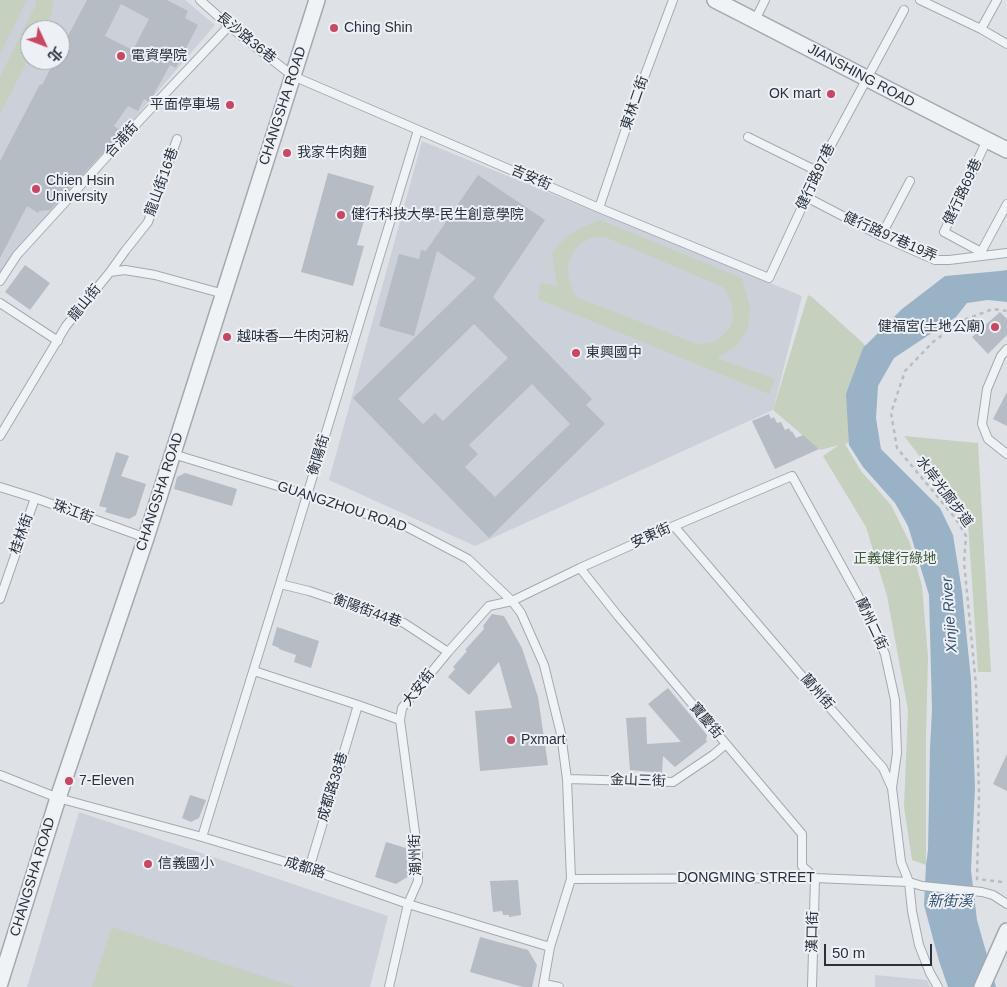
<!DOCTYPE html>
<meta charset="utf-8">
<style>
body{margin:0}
#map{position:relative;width:1007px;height:987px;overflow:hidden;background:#dee2e7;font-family:Arial,"Noto Sans TC",sans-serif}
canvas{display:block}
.north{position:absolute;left:20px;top:20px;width:50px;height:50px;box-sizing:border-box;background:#edf1f5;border:1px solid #9ea4ab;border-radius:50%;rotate:133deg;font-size:14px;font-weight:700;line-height:20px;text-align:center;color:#28313d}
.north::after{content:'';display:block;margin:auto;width:18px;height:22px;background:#c84763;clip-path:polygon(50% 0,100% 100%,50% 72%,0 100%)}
.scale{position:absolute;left:824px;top:944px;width:108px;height:22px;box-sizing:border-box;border:2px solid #28313d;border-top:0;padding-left:6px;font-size:15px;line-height:18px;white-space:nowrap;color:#28313d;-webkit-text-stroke:4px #edf1f5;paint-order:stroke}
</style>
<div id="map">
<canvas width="1007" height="987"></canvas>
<div class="north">北</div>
<div class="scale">50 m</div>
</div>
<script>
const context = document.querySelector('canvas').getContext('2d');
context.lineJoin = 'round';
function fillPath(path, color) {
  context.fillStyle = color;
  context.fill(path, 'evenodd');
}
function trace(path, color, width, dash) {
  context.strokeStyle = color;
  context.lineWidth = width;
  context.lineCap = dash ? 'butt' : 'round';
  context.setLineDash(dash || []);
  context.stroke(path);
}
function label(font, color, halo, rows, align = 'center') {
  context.font = font + ' Arial,"Noto Sans TC",sans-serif';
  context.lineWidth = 4;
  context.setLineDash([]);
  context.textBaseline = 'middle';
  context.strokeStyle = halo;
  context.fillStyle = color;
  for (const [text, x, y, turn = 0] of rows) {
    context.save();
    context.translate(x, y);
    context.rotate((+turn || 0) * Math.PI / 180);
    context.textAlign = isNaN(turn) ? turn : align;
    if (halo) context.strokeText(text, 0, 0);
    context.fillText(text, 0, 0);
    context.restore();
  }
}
fillPath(new Path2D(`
 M 0,0 L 185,0 L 215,25 L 133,120 L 10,259 L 0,274 ZM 30,30 L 60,30 L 60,60 L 30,60 Z
 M 422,141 L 802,296 L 773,410 L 475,546 L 329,480 Z
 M 79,812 L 388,916 L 370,987 L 27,987 Z
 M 875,975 L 927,980 L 930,987 L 875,987 Z`), '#ccd1d9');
fillPath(new Path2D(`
 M 0,0 L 27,0 L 0,54 Z
 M 36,0 L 54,0 L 51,15 L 44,30 L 30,30 L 30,56 L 0,114 L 0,77 L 36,4 Z
 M 600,220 L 742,278 L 750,308 L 748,329 L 736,346 L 717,358 L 775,379 L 769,394 L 538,299 L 540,283 L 557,286 L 552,252 C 568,234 578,228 600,220 ZM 605,237 L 723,287 C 734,304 740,324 720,337 C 718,339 716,341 714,342 C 709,344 702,343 697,344 L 576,297 C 566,279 563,256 582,243 C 585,242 586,240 589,239 C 593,237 600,237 605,237 Z
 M 808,295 L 812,297 L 873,352 L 859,440 L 845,444 L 861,471 L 891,505 L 910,543 L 922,586 L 928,657 L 926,737 L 926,865 L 912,860 L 904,807 L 908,710 L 887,596 L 866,527 L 823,456 L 839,445 L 820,450 L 773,410 Z
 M 904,436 L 978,443 L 991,672 L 978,672 L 968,523 L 931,471 Z
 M 112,927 L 295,987 L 92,987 Z`), '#c5d0bf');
fillPath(new Path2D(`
 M 1007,270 L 1007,302 L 988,300 L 967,303 L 956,317 L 894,358 L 878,386 L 876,418 L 881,449 L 940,508 L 953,535 L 962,591 L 971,679 L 975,788 L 971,870 L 977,920 L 996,987 L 948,987 L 939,961 L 924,905 L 926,865 L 928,850 L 930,748 L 932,710 L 929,595 L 908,526 L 895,503 L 863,467 L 849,445 L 846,394 L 863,348 L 902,309 L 945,276 L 1000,271 Z`), '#9ab2c6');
fillPath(new Path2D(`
 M 87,0 L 167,0 L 188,11 L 185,18 L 198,25 L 176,68 L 170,65 L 150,101 L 149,102 L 144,99 L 138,111 L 128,106 L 114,126 L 122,132 L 50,210 L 39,211 L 38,213 L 27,206 L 0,258 L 0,161 L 40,84 L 42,85 L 55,60 L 60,60 L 60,51 ZM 121,4 L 149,19 L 133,50 L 105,36 Z
 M 328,173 L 374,186 L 357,245 L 364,246 L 353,286 L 301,272 Z
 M 478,175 L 545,220 L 493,297 L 592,399 L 586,405 L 605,424 L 489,538 L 353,398 L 476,278 L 437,251 L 414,336 L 379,326 L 399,254 L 419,259 L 421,250 L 426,251 ZM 474,324 L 508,358 L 443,421 L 435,413 L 423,424 L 398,399 ZM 532,384 L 570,424 L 495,497 L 465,467 L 478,454 L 469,445 Z
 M 25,265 L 50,283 L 30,310 L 5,292 Z
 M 1000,312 L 1007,319 L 1007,335 L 988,354 L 972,337 Z
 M 1007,392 L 1007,426 L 993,419 Z
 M 769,414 L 771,419 L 774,417 L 777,423 L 781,422 L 785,430 L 789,428 L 791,432 L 792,431 L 796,438 L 803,435 L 819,449 L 775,469 L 752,421 Z
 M 116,452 L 129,456 L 121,476 L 146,484 L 136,515 L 129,519 L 105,512 L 107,508 L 99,506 Z
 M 185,473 L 237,489 L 232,506 L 174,489 L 177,477 Z
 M 492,614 L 504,616 L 522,648 L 538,697 L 548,765 L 480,771 L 475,711 L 512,708 L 499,662 L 469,695 L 448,677 L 455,669 L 453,667 L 467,651 L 465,650 L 484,629 L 483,626 Z
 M 277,627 L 319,641 L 311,668 L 294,662 L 296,655 L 279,649 L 279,648 L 272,645 Z
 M 668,688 L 707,735 L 706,741 L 708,741 L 675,767 L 663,756 L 662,773 L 630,770 L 626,718 L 646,717 L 647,744 L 681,742 L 648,704 Z
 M 1007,754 L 1007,791 L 993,784 Z
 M 190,795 L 206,800 L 199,818 L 191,822 L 182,818 Z
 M 386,842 L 406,848 L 409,876 L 396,884 L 375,877 Z
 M 518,880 L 521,915 L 509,917 L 509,915 L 503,915 L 502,911 L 493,912 L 490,881 Z
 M 480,937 L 528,950 L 537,965 L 532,987 L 523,987 L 470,972 Z`), '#b6bcc3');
const service = new Path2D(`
 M 200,0 L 229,26 L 293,76 L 599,208 L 769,278 L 809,192 L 817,171 L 904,10
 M 920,0 L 981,29 L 1007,44
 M 755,20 L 765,0
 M 981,29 L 997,0
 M 748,137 L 817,171
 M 806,198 L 812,200 L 881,236 L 935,260 L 949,260 L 1007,253
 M 599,208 L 636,99 L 673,0
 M 881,236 L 910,181
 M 981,252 L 944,232 L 987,140
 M 979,256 L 1007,204
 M 110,272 L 125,251 L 148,222 L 177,139
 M 0,281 L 17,255 L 141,119 L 229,26
 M 0,303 L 58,341
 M 1007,349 L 1001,356 L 987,389 L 982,424 L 988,439 L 1007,454
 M 0,436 L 66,326 L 110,272 L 125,270 L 155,275 L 224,294
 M 173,454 L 307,495 L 407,527 L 468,559 L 512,601 L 521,613 L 544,665 L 561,734 L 567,779 L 571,879 L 550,947 L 543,987
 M 0,487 L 35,498 L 146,538
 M 674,526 L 808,683 L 883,768 L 892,788 L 901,862 L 909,882 L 912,911 L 919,945 L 930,973 L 938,987
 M 580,568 L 618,616 L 802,834 L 802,866 L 815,878 L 812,987
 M 280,584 L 309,591 L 404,623 L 448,652
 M 0,599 L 35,498
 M 254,671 L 358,705 L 400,720
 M 0,775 L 58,798 L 202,837 L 309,869 L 408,904 L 550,947
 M 567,779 L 673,782 L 713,755 L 726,744
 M 202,837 L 280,584 L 418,130
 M 309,869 L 358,705
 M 571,879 L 815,878 L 909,882 L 922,886 L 982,892 L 993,895 L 1007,904
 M 544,984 L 559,987
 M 389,987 L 408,904 L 418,881 L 418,855 L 400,720 L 402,708 L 448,652 L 489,606 L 512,601 L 580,568 L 674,526 L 792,476 L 867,612 L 885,654 L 895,700 L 897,753 L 892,788`);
const minor = new Path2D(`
 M 715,0 C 813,50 909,101 1007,150
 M 0,983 L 58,798 L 146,538 L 317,0
 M 982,987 L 1007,931`);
trace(service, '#a4a9b1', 10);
trace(minor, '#a4a9b1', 18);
trace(new Path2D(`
 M 1002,882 L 977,879 L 979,794 L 976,685 L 964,562 L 966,536 L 956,519 L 897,448 L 891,413 L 905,371 L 933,342 L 961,321 L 993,309 L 1007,311`), '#b8bdc1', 2.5, [4, 4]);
trace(service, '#f0f3f5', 8);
trace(minor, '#f0f3f5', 15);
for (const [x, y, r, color] of [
 [334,28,5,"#c84763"],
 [121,56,5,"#c84763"],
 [831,94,5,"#c84763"],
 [230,105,5,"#c84763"],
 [287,153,5,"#c84763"],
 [36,189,5,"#c84763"],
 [341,215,5,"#c84763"],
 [995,327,5,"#c84763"],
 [227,337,5,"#c84763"],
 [576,353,5,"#c84763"],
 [511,740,5,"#c84763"],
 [69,781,5,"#c84763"],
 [148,864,5,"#c84763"]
]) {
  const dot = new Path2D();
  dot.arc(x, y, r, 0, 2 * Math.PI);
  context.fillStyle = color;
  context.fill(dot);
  trace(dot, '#edf1f5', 2);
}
label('14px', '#28313d', '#edf1f5', [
 ["Ching Shin",344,28],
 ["電資學院",131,56],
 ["OK mart",821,94,"right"],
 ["平面停車場",220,105,"right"],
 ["我家牛肉麵",297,153],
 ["Chien Hsin",46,181],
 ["University",46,197],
 ["健行科技大學-民生創意學院",351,215],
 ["健福宮(土地公廟)",985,327,"right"],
 ["越味香—牛肉河粉",237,337],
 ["東興國中",586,353],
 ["Pxmart",521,740],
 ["7-Eleven",79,781],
 ["信義國小",158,864]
], 'left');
label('14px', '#28313d', '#edf1f5', [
 ["長沙路36巷",246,38,39],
 ["JIANSHING ROAD",861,76,28],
 ["東林二街",635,103,-71],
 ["CHANGSHA ROAD",283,106,-72],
 ["合浦街",122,140,-48],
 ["健行路97巷",816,177,-65],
 ["吉安街",531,178,23],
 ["龍山街16巷",162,182,-70],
 ["健行路69巷",963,192,-65],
 ["健行路97巷19弄",890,237,24],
 ["龍山街",85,303,-51],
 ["衡陽街",319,455,-73],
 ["CHANGSHA ROAD",160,492,-72],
 ["水岸光廊步道",944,492,53],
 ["GUANGZHOU ROAD",342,507,18],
 ["珠江街",73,512,20],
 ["桂林街",22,534,-71],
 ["安東街",651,536,-24],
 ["衡陽街44巷",367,611,20],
 ["蘭州二街",871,624,65],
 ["大安街",419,688,-52],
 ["蘭州街",817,692,49],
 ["寶慶街",706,721,50],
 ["金山三街",638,781,2],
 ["成都路38巷",333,787,-73],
 ["潮州街",416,855,-92],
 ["成都路",305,868,18],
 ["CHANGSHA ROAD",33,877,-73],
 ["DONGMING STREET",746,878],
 ["漢口街",813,932,-89]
]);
label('14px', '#3f5836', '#edf1f5', [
 ["正義健行綠地",895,559]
]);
label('italic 15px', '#34526f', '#edf1f5', [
 ["Xinjie River",950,615,-94],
 ["新街溪",950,902]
]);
</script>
